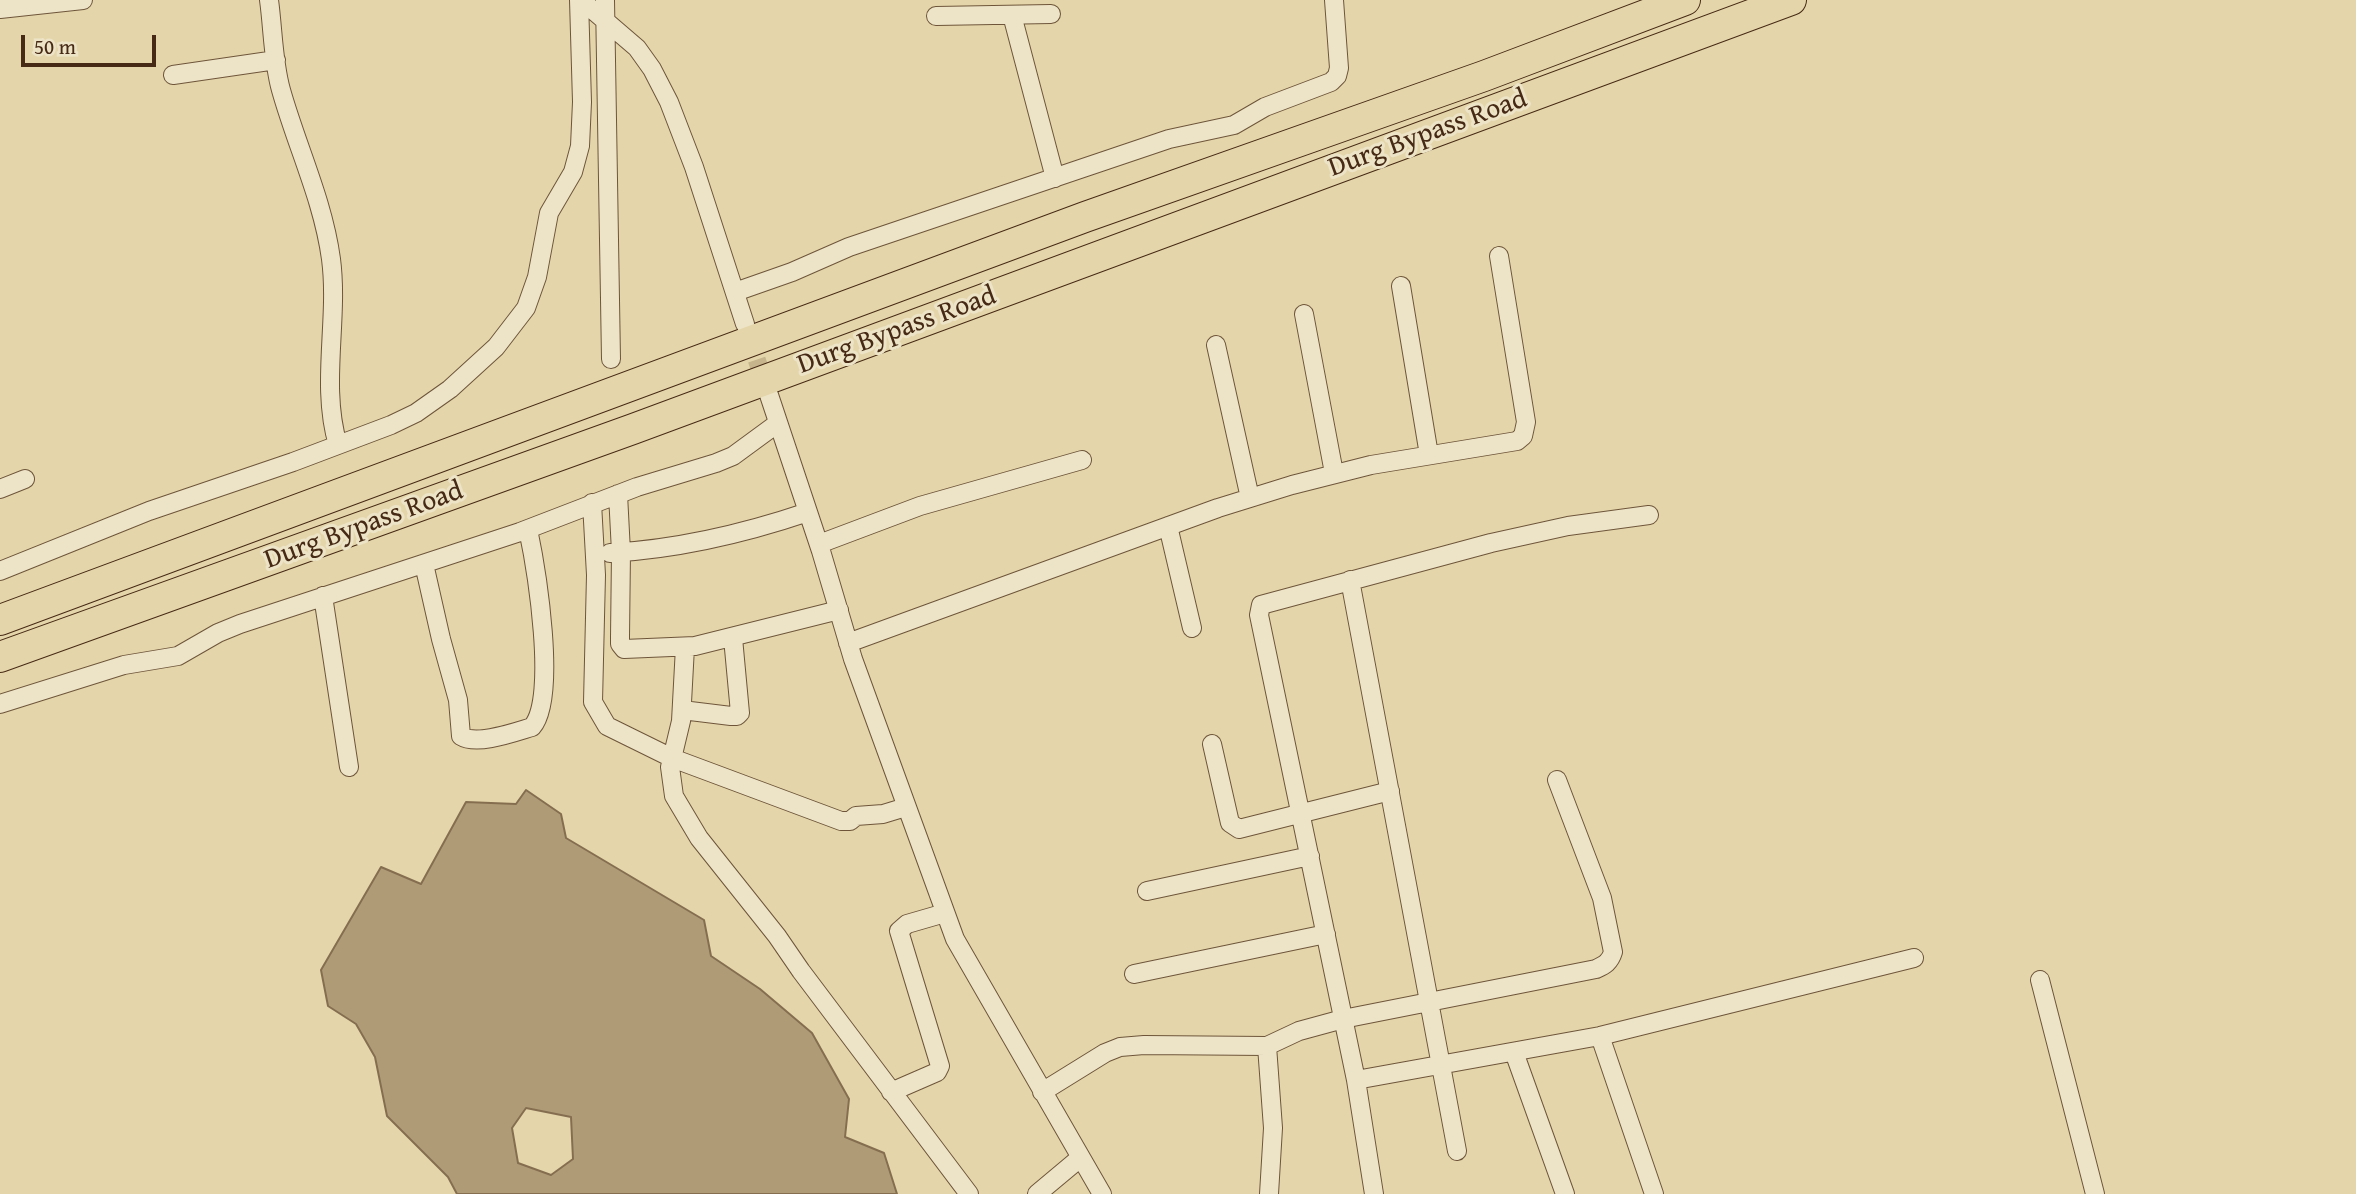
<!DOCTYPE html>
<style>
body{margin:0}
#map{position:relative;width:2356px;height:1194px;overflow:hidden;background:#e4d6aa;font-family:"Gentium Book Plus",serif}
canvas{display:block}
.scale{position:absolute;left:21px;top:35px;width:135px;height:32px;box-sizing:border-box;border:4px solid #472a15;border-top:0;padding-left:9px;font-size:21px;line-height:24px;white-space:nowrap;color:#472a15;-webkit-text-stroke:5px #ede4c8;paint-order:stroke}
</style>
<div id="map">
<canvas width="2356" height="1194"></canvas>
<div class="scale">50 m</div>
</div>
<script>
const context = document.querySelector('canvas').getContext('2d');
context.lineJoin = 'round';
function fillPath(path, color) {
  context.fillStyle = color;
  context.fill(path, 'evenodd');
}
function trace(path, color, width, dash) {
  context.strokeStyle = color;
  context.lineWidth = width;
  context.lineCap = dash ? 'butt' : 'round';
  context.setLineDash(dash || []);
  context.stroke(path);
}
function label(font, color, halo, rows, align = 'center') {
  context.font = font + ' "Gentium Book Plus",serif';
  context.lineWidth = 6;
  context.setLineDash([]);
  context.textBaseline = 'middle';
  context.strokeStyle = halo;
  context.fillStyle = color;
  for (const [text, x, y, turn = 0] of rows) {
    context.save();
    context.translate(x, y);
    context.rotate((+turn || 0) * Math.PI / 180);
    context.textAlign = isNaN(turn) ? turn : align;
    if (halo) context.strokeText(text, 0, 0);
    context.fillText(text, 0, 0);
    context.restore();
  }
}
const water = new Path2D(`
 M 526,790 L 561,814 L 566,838 L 704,920 L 711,956 L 760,989 L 812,1033 L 849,1099 L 845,1137 L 884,1153 L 897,1194 L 457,1194 L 448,1177 L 387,1116 L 375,1057 L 356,1024 L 328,1006 L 321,970 L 381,867 L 421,884 L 466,802 L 516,804 ZM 526,1108 L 571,1117 L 573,1159 L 551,1175 L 518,1163 L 512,1128 Z`);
fillPath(water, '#af9c77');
trace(water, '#856e50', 2);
trace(new Path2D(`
 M 748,334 L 766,387`), '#c5b48c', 18, [18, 9]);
const minor = new Path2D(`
 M 269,0 C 273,29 273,62 281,90 C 297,147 323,200 331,259 C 339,320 320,385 338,445
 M 581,0 L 637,48 L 652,69 L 669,102 L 694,167 L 745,324
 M 605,0 L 611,359
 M 0,9 L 83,0
 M 1012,15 L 1055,178
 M 936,16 L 1051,14
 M 173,75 L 276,60
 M 1401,286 L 1429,455
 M 735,292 L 792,272 L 849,247 L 1169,139 L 1234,125 L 1265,107 L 1331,82 L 1337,76 L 1339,68 L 1334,0
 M 1304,314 L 1334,473
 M 1216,345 L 1250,498
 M 769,395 L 821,551 L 853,659 L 955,939 L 1102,1194
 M 0,489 L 25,479
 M 618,494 L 621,552 L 620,637 L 620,644 L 624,649 L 695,646 L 839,610
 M 592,503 L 596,575 L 593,702 L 607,726 L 672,758 L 841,821 L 850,821 L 856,816 L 883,814 L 906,807
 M 1168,526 L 1192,628
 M 819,544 L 920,506 L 1082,460
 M 610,553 C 679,549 743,534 808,512
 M 424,564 L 441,639 L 458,700 L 461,736 C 477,746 515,732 532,727 C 558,698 536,567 528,529
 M 0,571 L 149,511 L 293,462 L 391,425 L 416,413 L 450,389 L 496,347 L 526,308 L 537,277 L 549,213 L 573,172 L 580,146 L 582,102 L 579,0
 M 1350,580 L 1457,1151
 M 323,596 L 349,767
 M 848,643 L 1218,508 L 1292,485 L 1371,465 L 1517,441 L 1523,436 L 1526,422 L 1499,256
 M 685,647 L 681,721 L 670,767 L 674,796 L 699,838 L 777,936 L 801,971 L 969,1194
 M 0,704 L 124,665 L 178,656 L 218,633 L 240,624 L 520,532 L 637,487 L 716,463 L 733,456 L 778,423
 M 682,710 L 731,716 L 737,716 L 740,713 L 733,638
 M 1212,744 L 1230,823 L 1239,829 L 1390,791
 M 1147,891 L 1310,856
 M 1134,974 L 1326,934
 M 2040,980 L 2095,1194
 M 1600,1036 L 1654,1194
 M 1267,1046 L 1273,1128 L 1269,1194
 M 1514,1052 L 1565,1194
 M 1356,1080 L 1600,1036 L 1914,958
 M 891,1092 L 937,1072 L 940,1066 L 899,931 L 907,924 L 945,913
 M 1042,1092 L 1105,1053 L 1120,1047 L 1144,1045 L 1267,1046 L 1299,1031 L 1343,1019 L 1596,969 C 1605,965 1610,962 1613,952 L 1602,898 L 1557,780
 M 1037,1194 L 1080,1158
 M 1374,1194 L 1356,1080 L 1259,615 L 1261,605 L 1491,543 L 1568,526 L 1649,515`);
const trunk = new Path2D(`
 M 0,620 L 1085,217 L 1484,76 L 1685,0
 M 0,657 L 633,429 L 1791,0`);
trace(minor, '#6e553a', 20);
trace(trunk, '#472a15', 32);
trace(minor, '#ede4c8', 18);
trace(trunk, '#e4d6aa', 30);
label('28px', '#472a15', '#ede4c8', [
 ["Durg Bypass Road",1428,134,-20],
 ["Durg Bypass Road",897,331,-20],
 ["Durg Bypass Road",364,526,-20]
]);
</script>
